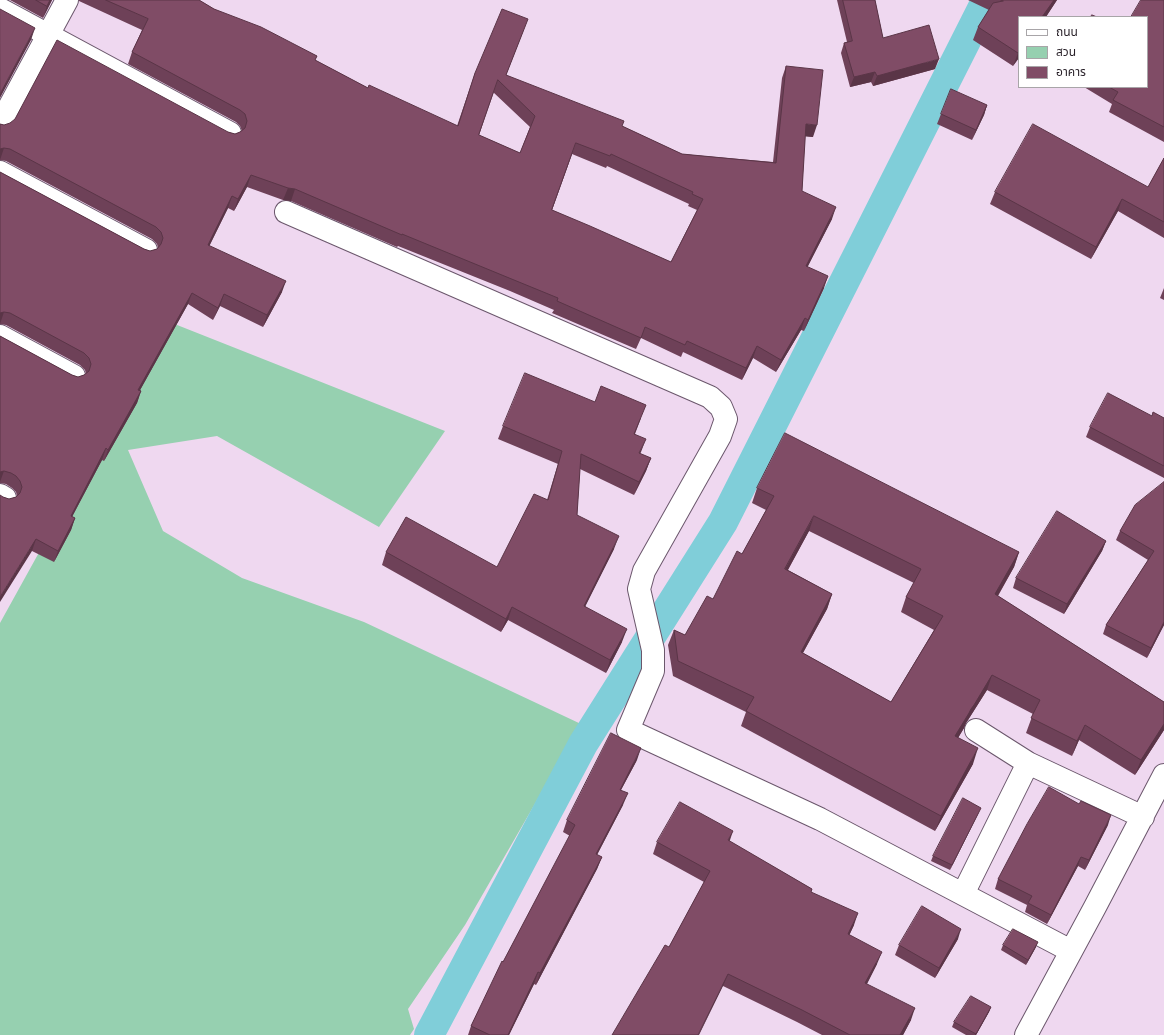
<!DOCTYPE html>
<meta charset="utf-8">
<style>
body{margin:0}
#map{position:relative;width:1164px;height:1035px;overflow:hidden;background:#efd8f0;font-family:Roboto,"Noto Sans Thai",sans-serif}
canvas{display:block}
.legend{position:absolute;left:1018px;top:16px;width:130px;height:72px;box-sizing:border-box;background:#fff;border:1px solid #a8a5a8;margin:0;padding:5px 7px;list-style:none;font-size:12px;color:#261e26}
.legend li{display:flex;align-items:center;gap:8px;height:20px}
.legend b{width:20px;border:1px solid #a8a5a8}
</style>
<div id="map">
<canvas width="1164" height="1035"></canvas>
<ul class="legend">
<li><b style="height:5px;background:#fff"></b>ถนน</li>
<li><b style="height:11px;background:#96d0b0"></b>สวน</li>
<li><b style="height:11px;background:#804c66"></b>อาคาร</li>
</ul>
</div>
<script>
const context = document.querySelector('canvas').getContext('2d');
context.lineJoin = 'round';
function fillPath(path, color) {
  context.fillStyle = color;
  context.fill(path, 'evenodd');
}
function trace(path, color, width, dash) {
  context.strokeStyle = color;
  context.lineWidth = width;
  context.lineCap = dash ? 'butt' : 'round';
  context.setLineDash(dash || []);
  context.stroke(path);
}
fillPath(new Path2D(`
 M 167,321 L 445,431 L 379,527 L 217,436 L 128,450 L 163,531 L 242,578 L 364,622 L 581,724 L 465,925 L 408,1009 L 414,1029 L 410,1035 L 0,1035 L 0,623 Z`), '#96d0b0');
trace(new Path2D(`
 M 429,1035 L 583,744 L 723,522 L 982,9`), '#80ced9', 30);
const street = new Path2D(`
 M 0,9 L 230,133
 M 0,124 L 67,0
 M 0,172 L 146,250
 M 286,212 L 710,397 L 721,407 L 726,419 L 720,436 L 644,571 L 639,589 L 653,650 L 653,671 L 628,730 L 820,819 L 1071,951
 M 0,336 L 74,376
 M 0,495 L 5,498
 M 976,730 L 1028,763 L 1143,817
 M 963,894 L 1028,763
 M 1026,1035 L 1095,907 L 1164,775`);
trace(street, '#6b576c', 24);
trace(street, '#fff', 22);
fillPath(new Path2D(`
 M 10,0 L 52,0 L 43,18 Z
 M 79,0 L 199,0 L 214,9 L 317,56 L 315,60 L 368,88 L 457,126 L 475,73 L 523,31 L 506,75 L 622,126 L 682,154 L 773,162 L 782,78 L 786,66 L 813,137 L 805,136 L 802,191 L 832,219 L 807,267 L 824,288 L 804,331 L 801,330 L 776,372 L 753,358 L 742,380 L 683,352 L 681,357 L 641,338 L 636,349 L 552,313 L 554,310 L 510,291 L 398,246 L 397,247 L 291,201 L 283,200 L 247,187 L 234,211 L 228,208 L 209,246 L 282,292 L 263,327 L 220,306 L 213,320 L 188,304 L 140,390 L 141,391 L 137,403 L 104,461 L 102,460 L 72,517 L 75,518 L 71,530 L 54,562 L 32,551 L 3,497 L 9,499 L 16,497 L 17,496 L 16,492 L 12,488 L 6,484 L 0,483 L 0,336 L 72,375 L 78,377 L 84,375 L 86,374 L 85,370 L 80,365 L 6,325 L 0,324 L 0,172 L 144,249 L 150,251 L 157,249 L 158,248 L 157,244 L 152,239 L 6,161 L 0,160 L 0,124 L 4,125 L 228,132 L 235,134 L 240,132 L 242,131 L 240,126 L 236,122 L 128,64 L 132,52 L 142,30 L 79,1 ZM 493,92 L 530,127 L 520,153 L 479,135 ZM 572,154 L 606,168 L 607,166 L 689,204 L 688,206 L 697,210 L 671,262 L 552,210 Z
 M 837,0 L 875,0 L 883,38 L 935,69 L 873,86 L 871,82 L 850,87 L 841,53 L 844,43 L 847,42 Z
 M 968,0 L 1057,0 L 1013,66 L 973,40 L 978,27 L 989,10 Z
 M 1164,0 L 1164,142 L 1109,112 L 1112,104 L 1084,87 L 1147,87 Z
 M 987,105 L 984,115 L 972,140 L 937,124 L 941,114 Z
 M 1164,158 L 1164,238 L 1118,211 L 1091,259 L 990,204 L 995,192 L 1148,187 Z
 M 1164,288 L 1164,300 L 1160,298 Z
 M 595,402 L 641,418 L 635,434 L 640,454 L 651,458 L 646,471 L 634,495 L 580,469 L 577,515 L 614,549 L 585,606 L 622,642 L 606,673 L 508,620 L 501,632 L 382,565 L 386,552 L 497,567 L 547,500 L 558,464 L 498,439 L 503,426 Z
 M 1152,416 L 1164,418 L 1164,478 L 1086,437 L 1090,427 Z
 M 1164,482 L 1164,625 L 1147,658 L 1103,634 L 1106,625 L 1148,560 L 1116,540 L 1120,531 Z
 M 757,488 L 1019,552 L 1014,567 L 998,596 L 1164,702 L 1164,730 L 1135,775 L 1079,740 L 1072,756 L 1026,733 L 1033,714 L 987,690 L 968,720 L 966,723 L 964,728 L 958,738 L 973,764 L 935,831 L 741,726 L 746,712 L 673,676 L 668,645 L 674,630 L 685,635 L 713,599 L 742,554 L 766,510 L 752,503 ZM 809,531 L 914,583 L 906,597 L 901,612 L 934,630 L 891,702 L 803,653 L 827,609 L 832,594 L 788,570 Z
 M 1106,541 L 1102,551 L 1064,614 L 1013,588 L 1016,578 Z
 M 637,760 L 621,790 L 623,805 L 597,855 L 602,857 L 597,869 L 536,985 L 534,984 L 509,1035 L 468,1035 L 471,1026 L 503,962 L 570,836 L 563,832 L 567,820 Z
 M 979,812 L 950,870 L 931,861 L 933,856 Z
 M 1108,825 L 1085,870 L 1078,866 L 1047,924 L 1025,912 L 1027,905 L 995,889 L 998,879 Z
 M 729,841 L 812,889 L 811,892 L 854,925 L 849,935 L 877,964 L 867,984 L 911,1020 L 903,1035 L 822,1035 L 797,1022 L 723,986 L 669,947 L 704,882 L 653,854 L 657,842 Z
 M 958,939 L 935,978 L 895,955 L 899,945 Z
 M 1003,945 L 1036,947 L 1026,965 L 1001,950 Z
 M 991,1007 L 989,1012 L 976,1035 L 966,1035 L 952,1027 L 954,1022 Z`), '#6e4158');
fillPath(new Path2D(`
 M 50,0 L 52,0 L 43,18 L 47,6 Z
 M 1054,0 L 1057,0 L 1046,17 L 1042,17 Z
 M 528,19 L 523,31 L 501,86 L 506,75 Z
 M 35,28 L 31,40 L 0,98 L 0,94 Z
 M 1019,52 L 1019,58 L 1013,66 L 1018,53 Z
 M 939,59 L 935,69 L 873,86 L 877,76 Z
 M 875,72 L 871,82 L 850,87 L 854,77 Z
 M 987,105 L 984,115 L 972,140 L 976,130 Z
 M 806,124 L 817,125 L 813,137 L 801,136 Z
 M 4,148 L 0,160 L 0,149 Z
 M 251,175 L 247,187 L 234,211 L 238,199 Z
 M 288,188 L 295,189 L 291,201 L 283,200 Z
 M 232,196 L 228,208 L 204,257 L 208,245 Z
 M 1122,199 L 1118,211 L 1091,259 L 1096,247 Z
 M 836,207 L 832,219 L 802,278 L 806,266 Z
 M 828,276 L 824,288 L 804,331 L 808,320 Z
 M 286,281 L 282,292 L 263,327 L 267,315 Z
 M 192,293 L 188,304 L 134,401 L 138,390 Z
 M 224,294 L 220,306 L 213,320 L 218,308 Z
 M 4,312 L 0,324 L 0,313 Z
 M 805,318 L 801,330 L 776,372 L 781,360 Z
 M 757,346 L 753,358 L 742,380 L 746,368 Z
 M 141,391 L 137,403 L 104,461 L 108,450 Z
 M 646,439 L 641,452 L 634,466 L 639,453 Z
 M 106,448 L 102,460 L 66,528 L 71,516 Z
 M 651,458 L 646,471 L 634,495 L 639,482 Z
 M 4,471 L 0,482 L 0,472 Z
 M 814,516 L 809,531 L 780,584 L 785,569 Z
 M 75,518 L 71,530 L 54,562 L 58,551 Z
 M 619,536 L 614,549 L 579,619 L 584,606 Z
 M 36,539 L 32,551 L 0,602 L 0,597 Z
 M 1106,541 L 1102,551 L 1064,614 L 1067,604 Z
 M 1019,552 L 1014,567 L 990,609 L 995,594 Z
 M 832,594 L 827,609 L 795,667 L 801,652 Z
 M 512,607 L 508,620 L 501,632 L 506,619 Z
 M 1164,622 L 1164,625 L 1147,658 L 1151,648 Z
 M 627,629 L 622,642 L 606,673 L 610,660 Z
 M 992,675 L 987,690 L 968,720 L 966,723 L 964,728 L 950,751 L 955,736 L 971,709 Z
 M 1164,724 L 1164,730 L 1135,775 L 1141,760 Z
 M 1085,725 L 1079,740 L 1072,756 L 1077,741 Z
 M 641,748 L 637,760 L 615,801 L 620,790 Z
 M 978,748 L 973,764 L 935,831 L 941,816 Z
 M 628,793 L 623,805 L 591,866 L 596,854 Z
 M 981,808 L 950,870 L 952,865 Z
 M 1111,815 L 1108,825 L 1085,870 L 1089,860 Z
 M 733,831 L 729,843 L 728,840 Z
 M 602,857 L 597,869 L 536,985 L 540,973 Z
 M 1081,857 L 1078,866 L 1047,924 L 1051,915 Z
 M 858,913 L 854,925 L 844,947 L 848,934 Z
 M 961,929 L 958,939 L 935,978 L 939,968 Z
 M 1038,942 L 1036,947 L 1026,965 L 1028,960 Z
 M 882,952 L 877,964 L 861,995 L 865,983 Z
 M 538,972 L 534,984 L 509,1035 L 508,1035 Z
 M 728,974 L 723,986 L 699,1035 L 698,1035 Z
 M 991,1007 L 989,1012 L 976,1035 L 975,1035 Z
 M 915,1008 L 911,1020 L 903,1035 L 900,1035 Z`), '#5a3547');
const building = new Path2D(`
 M 36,0 L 50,0 L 47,6 Z
 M 106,0 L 199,0 L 214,9 L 261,27 L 317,56 L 315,60 L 368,88 L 369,85 L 458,126 L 475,73 L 502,9 L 528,19 L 506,75 L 624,121 L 622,126 L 682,154 L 776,163 L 786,66 L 823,70 L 817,125 L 806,124 L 802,191 L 836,207 L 806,266 L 828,276 L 808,320 L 805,318 L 781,360 L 757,346 L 746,368 L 687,341 L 685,345 L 645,327 L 641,338 L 557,301 L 558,298 L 514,280 L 402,234 L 402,235 L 295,189 L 288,188 L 251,175 L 238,199 L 232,196 L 208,245 L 286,281 L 267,315 L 224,294 L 218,308 L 192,293 L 138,390 L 141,391 L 108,450 L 106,448 L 71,516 L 75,518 L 58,551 L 36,539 L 0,597 L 0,495 L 3,497 L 9,499 L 16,497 L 20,493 L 22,487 L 20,481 L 16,476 L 11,473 L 4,471 L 0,472 L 0,336 L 72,375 L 78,377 L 84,375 L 89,371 L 91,364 L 89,358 L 84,353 L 10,313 L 4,312 L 0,313 L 0,172 L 144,249 L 150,251 L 157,249 L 161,244 L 163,238 L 161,232 L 156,227 L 10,149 L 4,148 L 0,149 L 0,124 L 4,125 L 10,123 L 15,119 L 57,40 L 228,132 L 235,134 L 240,132 L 245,128 L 247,121 L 245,114 L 240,110 L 132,52 L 148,19 ZM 498,80 L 535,116 L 520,153 L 479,135 ZM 576,143 L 610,156 L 611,154 L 693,192 L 692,194 L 703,199 L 671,262 L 590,226 L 552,210 Z
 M 843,0 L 875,0 L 883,38 L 929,25 L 939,59 L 877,76 L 875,72 L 854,77 L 844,43 L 852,41 Z
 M 1001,0 L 1054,0 L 1042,17 L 1019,17 L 1019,52 L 1018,53 L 978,27 L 993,3 L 1003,1 Z
 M 1141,0 L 1164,0 L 1164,127 L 1113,100 L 1118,92 L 1109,87 L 1147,87 L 1147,17 L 1131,17 Z
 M 0,9 L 35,28 L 0,94 Z
 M 1092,15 L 1097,17 L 1091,17 Z
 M 951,89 L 987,105 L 976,130 L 941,114 Z
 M 1033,124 L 1148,187 L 1164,158 L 1164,222 L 1122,199 L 1096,247 L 995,192 Z
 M 525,373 L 595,402 L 601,386 L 646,405 L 634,434 L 646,439 L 639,453 L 651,458 L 639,482 L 581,454 L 577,515 L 619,536 L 584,606 L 627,629 L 610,660 L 512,607 L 506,619 L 386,552 L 406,517 L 497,567 L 534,494 L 548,500 L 562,451 L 503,426 Z
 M 1108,393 L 1152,416 L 1153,412 L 1164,418 L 1164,466 L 1090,427 Z
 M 785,433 L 1019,552 L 995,594 L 1164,702 L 1164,724 L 1141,760 L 1085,725 L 1077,741 L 1031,718 L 1040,700 L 992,675 L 974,705 L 971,709 L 969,713 L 955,736 L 978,748 L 941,816 L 746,711 L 754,697 L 678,661 L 674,630 L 685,635 L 707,596 L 713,599 L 737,551 L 742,554 L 774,496 L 757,488 ZM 814,516 L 921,569 L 906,597 L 943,616 L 891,702 L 801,652 L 832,594 L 785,569 Z
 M 1164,482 L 1164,622 L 1151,648 L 1106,625 L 1154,551 L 1120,531 L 1135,505 Z
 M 1057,511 L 1106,541 L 1067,604 L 1016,578 Z
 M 611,733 L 641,748 L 620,790 L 628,793 L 596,854 L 602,857 L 540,973 L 538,972 L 508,1035 L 490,1035 L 471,1026 L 502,961 L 503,962 L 575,825 L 567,820 Z
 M 1049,787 L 1079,804 L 1081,801 L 1111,815 L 1089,860 L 1081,857 L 1051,915 L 1028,903 L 1032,896 L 998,879 L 1027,824 Z
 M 963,798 L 981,808 L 952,865 L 933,856 Z
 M 680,802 L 733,831 L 728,840 L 812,889 L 811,892 L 858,913 L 848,934 L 882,952 L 865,983 L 915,1008 L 900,1035 L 850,1035 L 802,1010 L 728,974 L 698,1035 L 612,1035 L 665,945 L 669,947 L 710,871 L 657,842 Z
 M 922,906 L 961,929 L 939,968 L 899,945 Z
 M 1013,929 L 1038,942 L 1028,960 L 1003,945 Z
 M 971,996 L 991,1007 L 976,1034 L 954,1022 Z`);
fillPath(building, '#804c66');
trace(building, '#5a3547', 1);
</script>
